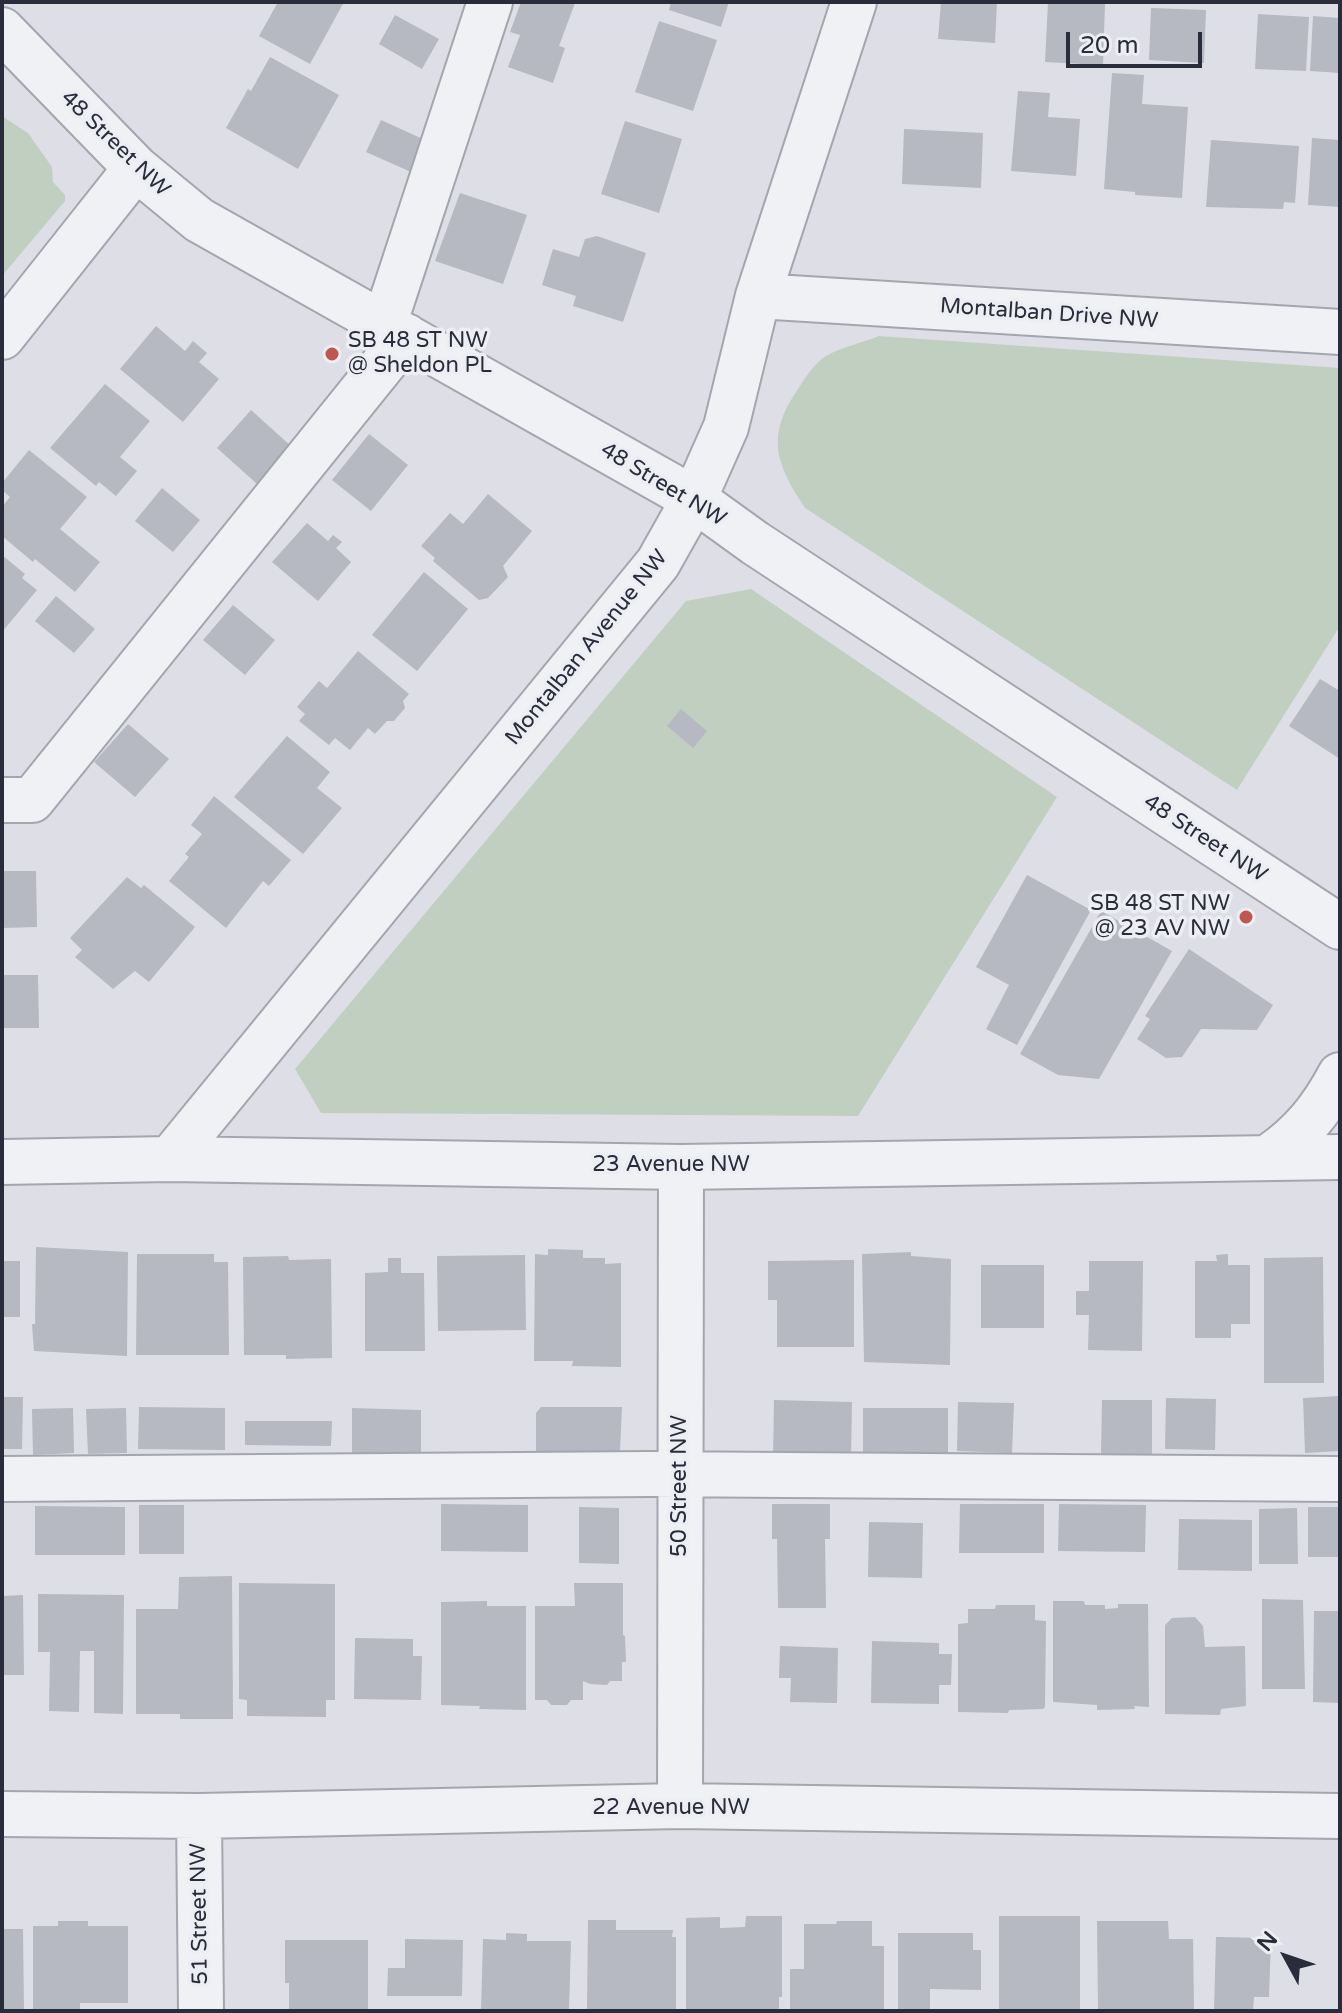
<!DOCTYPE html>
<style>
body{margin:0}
#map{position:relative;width:1342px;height:2013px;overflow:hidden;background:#dedfe6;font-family:"Varela Round",sans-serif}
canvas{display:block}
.frame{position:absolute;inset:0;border:4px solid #292c3b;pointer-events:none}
.north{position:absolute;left:1246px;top:1917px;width:80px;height:80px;-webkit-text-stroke:6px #edeef4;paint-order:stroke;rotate:310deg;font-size:22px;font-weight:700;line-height:32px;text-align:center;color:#292c3b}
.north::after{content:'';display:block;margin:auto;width:28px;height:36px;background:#292c3b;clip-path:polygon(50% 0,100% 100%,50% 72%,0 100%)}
.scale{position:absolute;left:1066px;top:32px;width:136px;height:36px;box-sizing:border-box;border:4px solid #292c3b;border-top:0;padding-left:10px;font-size:24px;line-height:28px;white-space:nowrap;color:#292c3b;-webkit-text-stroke:6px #edeef4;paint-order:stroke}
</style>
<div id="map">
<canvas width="1342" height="2013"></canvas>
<div class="frame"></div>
<div class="north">N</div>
<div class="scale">20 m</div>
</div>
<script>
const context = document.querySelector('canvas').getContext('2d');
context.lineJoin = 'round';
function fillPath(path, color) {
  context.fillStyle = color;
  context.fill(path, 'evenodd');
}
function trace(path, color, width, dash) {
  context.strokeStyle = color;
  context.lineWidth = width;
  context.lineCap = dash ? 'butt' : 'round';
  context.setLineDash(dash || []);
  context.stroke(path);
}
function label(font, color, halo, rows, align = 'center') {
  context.font = font + ' "Varela Round",sans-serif';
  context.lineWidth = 7;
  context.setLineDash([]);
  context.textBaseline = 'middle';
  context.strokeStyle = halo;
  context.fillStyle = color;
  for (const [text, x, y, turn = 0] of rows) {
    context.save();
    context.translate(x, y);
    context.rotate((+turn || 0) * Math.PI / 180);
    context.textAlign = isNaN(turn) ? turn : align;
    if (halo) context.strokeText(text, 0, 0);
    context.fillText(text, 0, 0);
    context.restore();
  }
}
fillPath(new Path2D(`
 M 2,116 L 28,133 L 52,167 L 53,182 L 65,195 L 65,201 L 2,276 Z
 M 879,336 L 1340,368 L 1340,626 L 1237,790 L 805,508 C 776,463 765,437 798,389 C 805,378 815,362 826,356 C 842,347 862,343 879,336 Z
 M 751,589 L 1057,797 L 858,1116 L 321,1113 L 295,1069 L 686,601 Z`), '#c1cfc0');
fillPath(new Path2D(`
 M 278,2 L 344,2 L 310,64 L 259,36 Z
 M 521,2 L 575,3 L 559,46 L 565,48 L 553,83 L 508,67 L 520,35 L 510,32 Z
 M 671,2 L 729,2 L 721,27 L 669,10 Z
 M 941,2 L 997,2 L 995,43 L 938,39 Z
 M 1048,2 L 1105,4 L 1103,65 L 1045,62 Z
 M 1151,8 L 1206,10 L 1204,63 L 1149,60 Z
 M 1258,14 L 1309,17 L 1306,71 L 1255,69 Z
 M 395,15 L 439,39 L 422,69 L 379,44 Z
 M 1313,16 L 1340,18 L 1340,73 L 1310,71 Z
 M 659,21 L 717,40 L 693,111 L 635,92 Z
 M 270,57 L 339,95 L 298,169 L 226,128 L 248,89 L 251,91 Z
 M 1112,73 L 1144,75 L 1142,104 L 1188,107 L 1182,198 L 1135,195 L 1135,192 L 1104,189 Z
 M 1018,91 L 1050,93 L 1048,117 L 1080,119 L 1076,176 L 1011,171 Z
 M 381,120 L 425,140 L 411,172 L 366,152 Z
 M 625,121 L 682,139 L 659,213 L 601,194 Z
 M 904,129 L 983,133 L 981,188 L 902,184 Z
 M 1312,138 L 1340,140 L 1340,207 L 1308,205 Z
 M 1211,140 L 1299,146 L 1295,203 L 1284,202 L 1283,209 L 1206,207 Z
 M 460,193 L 527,215 L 503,284 L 435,261 Z
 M 597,236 L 646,253 L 623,322 L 573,306 L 576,296 L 542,285 L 553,249 L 579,257 L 585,239 Z
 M 156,326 L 185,351 L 193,341 L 207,353 L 199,362 L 219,379 L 183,422 L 120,369 Z
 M 105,384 L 150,421 L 120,457 L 137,471 L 116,496 L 99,482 L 96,486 L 50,448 Z
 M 251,410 L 291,446 L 257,484 L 217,448 Z
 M 369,434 L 408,465 L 371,511 L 332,480 Z
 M 29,450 L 87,497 L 60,529 L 100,562 L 75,592 L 35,559 L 33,562 L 2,536 L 2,507 L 10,497 L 2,490 L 2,483 Z
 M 162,488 L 200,520 L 173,552 L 135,521 Z
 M 488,494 L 532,531 L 503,566 L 508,577 L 488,598 L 479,600 L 433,561 L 435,558 L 421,546 L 450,513 L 463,524 Z
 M 307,523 L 328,541 L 333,535 L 342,542 L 336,548 L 351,562 L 318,601 L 272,562 Z
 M 2,555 L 25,574 L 22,578 L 37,590 L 2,632 Z
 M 424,572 L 468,609 L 417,671 L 372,635 Z
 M 56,596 L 95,629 L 74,653 L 35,621 Z
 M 233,605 L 275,640 L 245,675 L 203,640 Z
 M 358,651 L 409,694 L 403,701 L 405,708 L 394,721 L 387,721 L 375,734 L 368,728 L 350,750 L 335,738 L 329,745 L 299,721 L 305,714 L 297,707 L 319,681 L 327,688 Z
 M 1320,679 L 1340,691 L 1340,759 L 1289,726 Z
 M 681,709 L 707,731 L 693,748 L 667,726 Z
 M 128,724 L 169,759 L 135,797 L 94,762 Z
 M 287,736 L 330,772 L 317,788 L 342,808 L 303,854 L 234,797 Z
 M 214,796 L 291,860 L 269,886 L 263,881 L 226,928 L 169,881 L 189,857 L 185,854 L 202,834 L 191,825 Z
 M 2,871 L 36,871 L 37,927 L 2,928 Z
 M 1027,875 L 1091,910 L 1017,1045 L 986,1029 L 1009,985 L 976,967 Z
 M 127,877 L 141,888 L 144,885 L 195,927 L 149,982 L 135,971 L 113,989 L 75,957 L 82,950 L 70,938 Z
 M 1101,911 L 1172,951 L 1099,1079 L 1058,1075 L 1020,1054 Z
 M 1189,949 L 1273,1005 L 1257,1030 L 1201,1029 L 1182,1057 L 1166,1058 L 1137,1039 L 1150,1019 L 1145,1016 Z
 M 2,975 L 38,975 L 39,1028 L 2,1028 Z
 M 36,1247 L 128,1252 L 127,1356 L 34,1351 L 32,1324 L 35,1324 Z
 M 548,1249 L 583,1250 L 583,1258 L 605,1258 L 605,1264 L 621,1263 L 621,1367 L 572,1366 L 573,1361 L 534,1361 L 535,1254 L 548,1255 Z
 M 911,1252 L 911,1256 L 951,1259 L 950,1365 L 864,1362 L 862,1254 Z
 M 137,1254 L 214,1254 L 214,1262 L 228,1262 L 229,1355 L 136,1355 Z
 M 1228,1254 L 1228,1265 L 1250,1265 L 1250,1324 L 1231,1324 L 1231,1338 L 1195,1338 L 1195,1261 L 1217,1261 L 1216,1255 Z
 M 525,1255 L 526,1330 L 438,1331 L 437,1256 Z
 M 288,1256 L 289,1260 L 331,1259 L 332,1358 L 286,1359 L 286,1355 L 244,1355 L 243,1257 Z
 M 1323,1257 L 1324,1383 L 1264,1383 L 1264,1258 Z
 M 388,1258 L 401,1258 L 401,1273 L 424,1273 L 425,1351 L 365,1351 L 365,1273 L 388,1272 Z
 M 854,1260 L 854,1347 L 777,1347 L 777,1300 L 768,1300 L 768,1261 Z
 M 2,1261 L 20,1261 L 20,1317 L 2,1317 Z
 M 1089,1261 L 1143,1261 L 1142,1351 L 1088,1350 L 1089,1315 L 1076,1315 L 1076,1291 L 1089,1291 Z
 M 981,1265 L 1044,1265 L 1044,1328 L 981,1328 Z
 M 1340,1396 L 1340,1451 L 1305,1453 L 1303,1398 Z
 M 2,1397 L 23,1397 L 22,1449 L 2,1449 Z
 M 1166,1398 L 1216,1399 L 1215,1450 L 1165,1449 Z
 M 774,1400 L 852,1402 L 851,1459 L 773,1458 Z
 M 1102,1400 L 1152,1400 L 1152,1456 L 1101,1455 Z
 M 958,1402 L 1014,1403 L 1012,1453 L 957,1451 Z
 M 139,1407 L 225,1408 L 225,1450 L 138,1449 Z
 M 541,1407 L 622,1407 L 620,1451 L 536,1452 L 536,1413 Z
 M 73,1408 L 74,1453 L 33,1455 L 32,1409 Z
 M 126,1408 L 127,1453 L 88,1454 L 86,1409 Z
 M 352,1408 L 421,1410 L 421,1455 L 352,1454 Z
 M 863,1408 L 948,1408 L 948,1456 L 863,1456 Z
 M 245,1421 L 332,1421 L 331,1446 L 245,1445 Z
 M 441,1504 L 528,1505 L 528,1552 L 441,1551 Z
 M 772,1504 L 830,1504 L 830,1539 L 825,1539 L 826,1608 L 778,1608 L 777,1539 L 772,1539 Z
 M 960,1504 L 1044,1504 L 1044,1553 L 959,1553 Z
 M 1059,1504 L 1146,1505 L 1145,1552 L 1058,1551 Z
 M 139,1505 L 184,1505 L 184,1554 L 139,1554 Z
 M 35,1506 L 125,1507 L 125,1555 L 35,1555 Z
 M 579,1507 L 619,1508 L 619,1564 L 579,1563 Z
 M 1308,1507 L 1340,1507 L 1340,1557 L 1308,1557 Z
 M 1297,1508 L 1298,1564 L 1259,1564 L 1259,1509 Z
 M 1179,1519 L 1252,1520 L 1252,1571 L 1178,1570 Z
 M 869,1522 L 923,1523 L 922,1578 L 868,1577 Z
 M 232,1576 L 233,1719 L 180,1719 L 180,1714 L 136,1714 L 136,1609 L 178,1609 L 179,1577 Z
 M 239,1583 L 335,1584 L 335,1700 L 326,1700 L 326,1717 L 247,1716 L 247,1700 L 239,1699 Z
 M 574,1583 L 623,1583 L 623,1635 L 625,1636 L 626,1662 L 622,1662 L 622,1681 L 610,1681 L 607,1685 L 590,1684 L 583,1681 L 583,1700 L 571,1700 L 567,1705 L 551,1705 L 547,1700 L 535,1700 L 535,1606 L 575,1606 Z
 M 38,1594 L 124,1595 L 123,1714 L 94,1713 L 94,1651 L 80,1651 L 79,1712 L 49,1711 L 50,1652 L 38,1652 Z
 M 23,1595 L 24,1675 L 2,1675 L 2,1596 Z
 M 1262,1599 L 1303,1600 L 1305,1689 L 1262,1689 Z
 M 487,1601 L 487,1606 L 526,1606 L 526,1710 L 479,1709 L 480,1706 L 441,1705 L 441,1602 Z
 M 1053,1601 L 1084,1601 L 1085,1605 L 1105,1605 L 1105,1609 L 1118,1608 L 1118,1604 L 1148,1604 L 1149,1707 L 1134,1706 L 1135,1709 L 1097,1710 L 1097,1705 L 1053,1702 Z
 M 996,1605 L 1035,1605 L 1035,1620 L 1046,1621 L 1045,1707 L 1043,1709 L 1009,1710 L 1008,1713 L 958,1712 L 958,1624 L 968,1623 L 968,1609 L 995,1609 Z
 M 1314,1611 L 1340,1611 L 1340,1703 L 1313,1702 Z
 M 1195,1617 L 1203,1626 L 1205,1647 L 1245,1646 L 1246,1706 L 1221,1709 L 1220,1715 L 1165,1714 L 1165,1625 L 1172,1618 Z
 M 355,1638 L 413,1639 L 413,1656 L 422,1656 L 421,1700 L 354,1699 Z
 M 872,1641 L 939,1643 L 939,1654 L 952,1654 L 951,1685 L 939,1685 L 939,1704 L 871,1703 Z
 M 780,1646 L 838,1648 L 837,1703 L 790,1702 L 791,1678 L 779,1678 Z
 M 746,1916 L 782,1916 L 782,1997 L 779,1997 L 779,2011 L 686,2011 L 686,1918 L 720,1917 L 720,1928 L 745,1927 Z
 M 999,1916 L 1080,1916 L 1080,2011 L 999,2011 Z
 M 588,1920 L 616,1920 L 616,1930 L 673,1930 L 672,1937 L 676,1937 L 676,2011 L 587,2011 Z
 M 58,1921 L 88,1921 L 88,1926 L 128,1926 L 128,2003 L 80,2003 L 80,2011 L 33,2011 L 33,1926 L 58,1926 Z
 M 837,1921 L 872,1921 L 872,1946 L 884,1946 L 884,2011 L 790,2011 L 790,1969 L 804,1969 L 804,1924 L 836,1924 Z
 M 1097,1921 L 1168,1921 L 1169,1939 L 1193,1939 L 1194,2011 L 1098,2011 Z
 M 2,1929 L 23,1929 L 24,2011 L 2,2011 Z
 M 506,1933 L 527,1934 L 527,1941 L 571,1941 L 569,2011 L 481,2011 L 483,1939 L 506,1940 Z
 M 898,1933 L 973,1933 L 973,1950 L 981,1950 L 981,1990 L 930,1989 L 930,2011 L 898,2011 Z
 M 1216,1937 L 1271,1938 L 1269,1997 L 1254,1997 L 1253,2011 L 1214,2011 Z
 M 405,1939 L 463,1940 L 462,1996 L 387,1996 L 388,1968 L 405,1968 Z
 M 285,1940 L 368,1940 L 368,2011 L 289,2011 L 289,1983 L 285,1983 Z`), '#b6b8c2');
const minor = new Path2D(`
 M 2,30 L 136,168 L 199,220 L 694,499 L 755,543 L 1340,927
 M 758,296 L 1340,332
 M 384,325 L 490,2
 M 2,337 L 136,168
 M 2,800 L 32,800 L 406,336
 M 1270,1156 C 1302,1134 1322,1109 1340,1075
 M 170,1159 L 658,563 L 694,499 L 726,427 L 758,296 L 854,2
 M 2,1162 L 170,1159 L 681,1167 L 1340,1157
 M 2,1479 L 649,1474 L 1340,1479
 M 680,1806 L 681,1167
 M 2,1814 L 199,1816 L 680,1806 L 1340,1816
 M 199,1816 L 201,2011`);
trace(minor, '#a4a6af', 48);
trace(minor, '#f0f1f5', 44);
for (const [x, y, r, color] of [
 [332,354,8,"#be5750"],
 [1246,917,8,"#be5750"]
]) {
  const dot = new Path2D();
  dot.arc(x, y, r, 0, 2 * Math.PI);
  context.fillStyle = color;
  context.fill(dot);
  trace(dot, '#edeef4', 3);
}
label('22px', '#292c3b', '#edeef4', [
 ["48 Street NW",115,144,44],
 ["Montalban Drive NW",1049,314,4],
 ["48 Street NW",663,485,31],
 ["Montalban Avenue NW",587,648,-51],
 ["48 Street NW",1205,839,33],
 ["23 Avenue NW",671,1165],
 ["50 Street NW",680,1486,-90],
 ["22 Avenue NW",671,1808],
 ["51 Street NW",200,1914,-91]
]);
label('22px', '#292c3b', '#edeef4', [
 ["SB 48 ST NW",348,341],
 ["@ Sheldon PL",348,366],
 ["SB 48 ST NW",1230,904,"right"],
 ["@ 23 AV NW",1230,929,"right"]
], 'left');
</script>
